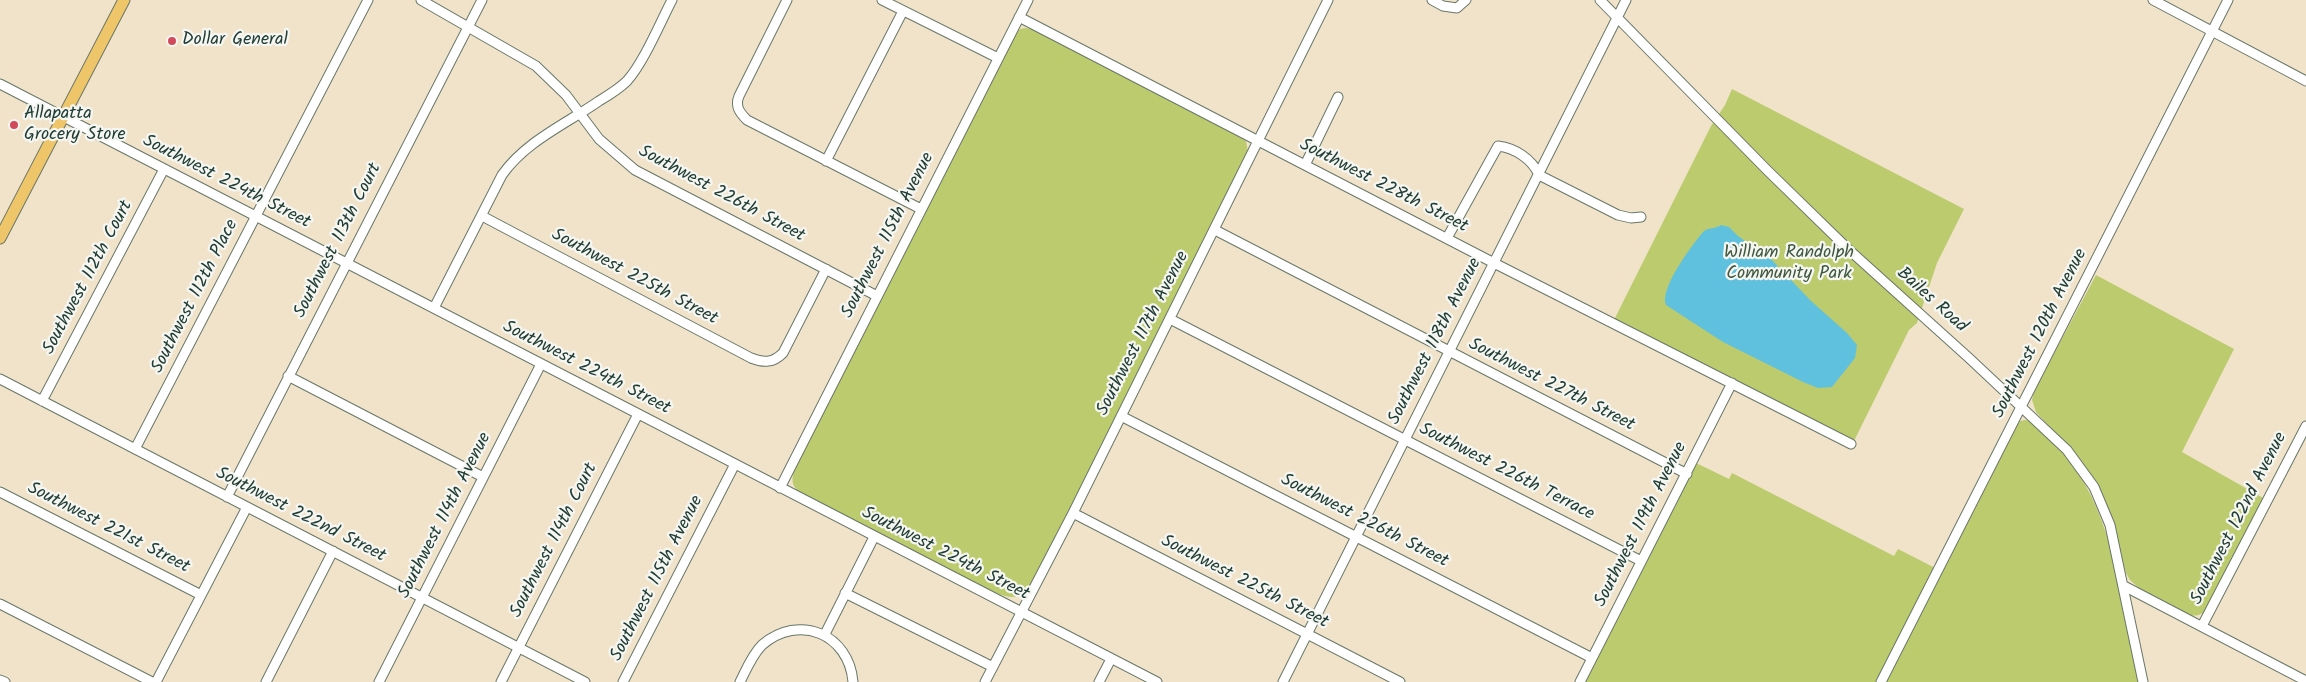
<!DOCTYPE html>
<style>
body{margin:0}
canvas{display:block;background:#f0e3c9}
</style>
<canvas width="2306" height="682"></canvas>
<script>
const context = document.querySelector('canvas').getContext('2d');
context.lineJoin = 'round';
function fillPath(path, color) {
  context.fillStyle = color;
  context.fill(path, 'evenodd');
}
function trace(path, color, width, dash) {
  context.strokeStyle = color;
  context.lineWidth = width;
  context.lineCap = dash ? 'butt' : 'round';
  context.setLineDash(dash || []);
  context.stroke(path);
}
function label(font, color, halo, rows, align = 'center') {
  context.font = font + ' Kalam,sans-serif';
  context.lineWidth = 4.5;
  context.setLineDash([]);
  context.textBaseline = 'middle';
  context.strokeStyle = halo;
  context.fillStyle = color;
  for (const [text, x, y, turn = 0] of rows) {
    context.save();
    context.translate(x, y);
    context.rotate((+turn || 0) * Math.PI / 180);
    context.textAlign = isNaN(turn) ? turn : align;
    if (halo) context.strokeText(text, 0, 0);
    context.fillText(text, 0, 0);
    context.restore();
  }
}
fillPath(new Path2D(`
 M 1025,28 L 1032,29 L 1241,135 L 1246,141 L 1248,152 L 1055,540 C 1048,553 1030,595 1015,597 C 1003,598 989,589 978,584 L 801,493 C 791,487 791,479 795,468 L 1016,33 L 1020,29 Z
 M 1732,89 L 1964,209 L 1937,263 L 1917,323 L 1909,330 L 1853,443 L 1614,320 L 1711,126 L 1725,105 Z
 M 2096,275 L 2234,349 L 2182,452 L 2265,499 L 2209,607 C 2203,614 2198,617 2189,615 L 2141,590 L 2130,580 L 2126,573 L 2115,535 L 2095,482 L 2076,455 L 2036,412 L 2032,400 L 2034,391 Z
 M 2025,420 L 2030,421 C 2048,437 2064,452 2077,471 C 2115,528 2126,616 2140,682 L 1585,682 L 1696,463 L 1729,479 L 1732,473 L 1894,556 L 1898,549 L 1941,571 L 2014,428 L 2020,421 Z`), '#bbcb6d');
fillPath(new Path2D(`
 M 1721,225 L 1729,227 L 1738,236 L 1772,260 L 1811,301 L 1847,333 L 1857,345 L 1855,358 L 1832,387 L 1818,388 L 1803,382 L 1723,342 L 1666,305 C 1659,289 1692,245 1703,232 C 1708,227 1716,229 1721,225 Z`), '#60c1de');
const minor = new Path2D(`
 M 421,0 L 536,66 L 566,95 L 599,139 L 635,170 L 877,296
 M 787,0 L 739,96 C 735,106 739,112 747,120 L 921,209
 M 882,0 L 998,58
 M 1432,0 L 1443,6 L 1457,8 L 1466,0
 M 1600,0 L 1768,171 L 1847,248 L 1969,358 L 2067,450 L 2094,487 L 2110,525 L 2143,682
 M 2153,0 L 2306,81
 M 1019,17 L 1494,263 L 1851,444
 M 0,84 L 1157,682
 M 826,161 L 903,11
 M 1305,165 L 1338,97
 M 1539,175 L 1618,215 L 1631,218 L 1641,217
 M 482,216 L 751,358 C 764,363 773,363 783,353 L 826,269
 M 1215,230 L 1687,474
 M 1447,238 L 1498,146 C 1515,148 1532,159 1539,175
 M 434,308 L 502,175 C 526,141 566,124 599,101 C 609,95 619,89 627,81 C 644,62 660,23 672,0
 M 1170,319 L 1641,561
 M 288,376 L 483,477
 M 0,379 L 585,682
 M 42,401 L 164,169
 M 1121,416 L 1592,658
 M 135,449 L 368,0
 M 780,488 L 1028,0
 M 0,492 L 201,595
 M 227,497 L 482,0
 M 1073,513 L 1400,682
 M 2124,586 L 2306,681
 M 845,593 L 993,667
 M 0,604 L 152,682
 M 2202,626 L 2306,426
 M 825,634 L 874,537
 M 0,680 L 5,682
 M 156,682 L 247,507
 M 266,682 L 333,551
 M 379,682 L 541,364
 M 501,682 L 638,414
 M 623,682 L 735,464
 M 740,682 C 746,670 752,655 762,645 C 799,613 849,634 853,682
 M 985,682 L 1073,513 L 1328,0
 M 1099,682 L 1111,659
 M 1283,682 L 1626,0
 M 1580,682 L 1732,383
 M 1881,682 L 2228,0`);
const major = new Path2D(`
 M 0,238 L 124,0`);
trace(minor, '#687768', 11);
trace(major, '#687768', 13);
trace(minor, '#fff', 9);
trace(major, '#eec569', 11);
for (const [x, y, r, color] of [
 [172,41,5,"#d1495b"],
 [14,125,5,"#d1495b"]
]) {
  const dot = new Path2D();
  dot.arc(x, y, r, 0, 2 * Math.PI);
  context.fillStyle = color;
  context.fill(dot);
  trace(dot, '#f6f6f2', 2);
}
label('18px', '#1f3d34', '#f6f6f2', [
 ["Dollar General",182,41],
 ["Allapatta",24,115],
 ["Grocery Store",24,136]
], 'left');
label('18px', '#1f3d34', '#f6f6f2', [
 ["Southwest 224th Street",226,183,27],
 ["Southwest 228th Street",1383,187,27],
 ["Southwest 226th Street",721,195,28],
 ["Southwest 115th Avenue",889,236,-63],
 ["Southwest 113th Court",339,241,-63],
 ["Southwest 112th Court",89,278,-62],
 ["Southwest 225th Street",634,278,28],
 ["Southwest 112th Place",196,297,-63],
 ["Bailes Road",1931,301,42],
 ["Southwest 117th Avenue",1144,334,-63],
 ["Southwest 120th Avenue",2041,334,-63],
 ["Southwest 118th Avenue",1436,342,-63],
 ["Southwest 224th Street",586,369,27],
 ["Southwest 227th Street",1551,386,27],
 ["Southwest 226th Terrace",1506,473,27],
 ["Southwest 222nd Street",300,516,27],
 ["Southwest 114th Avenue",446,516,-63],
 ["Southwest 122nd Avenue",2240,519,-63],
 ["Southwest 226th Street",1364,522,27],
 ["Southwest 119th Avenue",1642,525,-63],
 ["Southwest 221st Street",108,529,27],
 ["Southwest 114th Court",555,541,-63],
 ["Southwest 224th Street",945,555,27],
 ["Southwest 115th Avenue",658,579,-63],
 ["Southwest 225th Street",1244,583,27]
]);
label('18px', '#3e593f', '#f6f6f2', [
 ["William Randolph",1789,254],
 ["Community Park",1789,275]
]);
</script>
